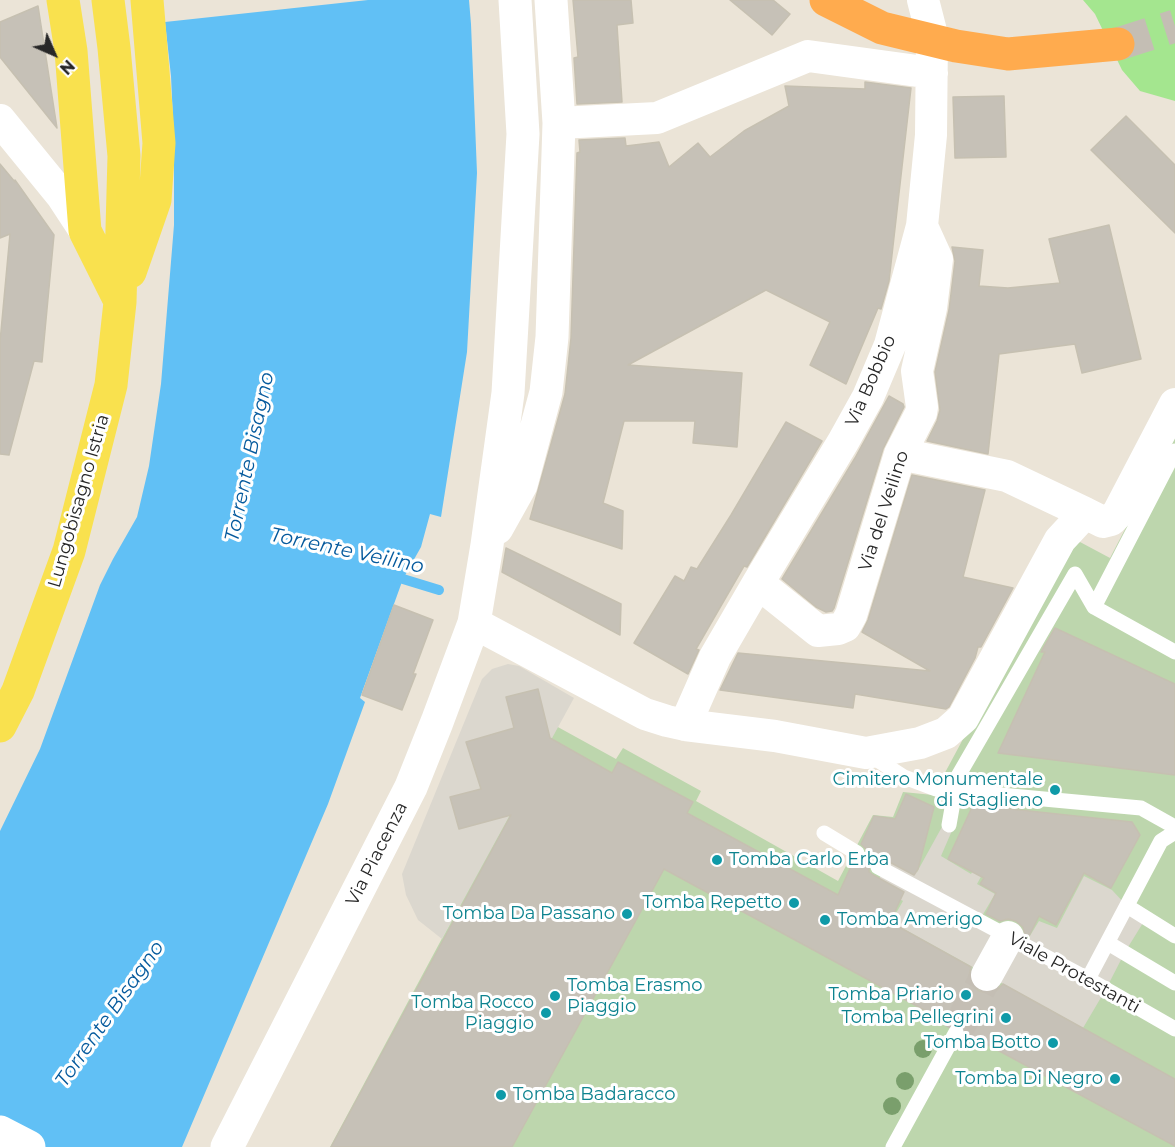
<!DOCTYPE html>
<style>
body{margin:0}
#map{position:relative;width:1175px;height:1147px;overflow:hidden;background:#ebe4d7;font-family:Montserrat,sans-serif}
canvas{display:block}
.north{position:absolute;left:24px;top:24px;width:60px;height:60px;-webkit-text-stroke:4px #fff;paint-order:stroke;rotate:135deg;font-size:16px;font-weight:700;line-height:24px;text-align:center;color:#272727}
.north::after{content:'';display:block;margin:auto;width:21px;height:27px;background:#272727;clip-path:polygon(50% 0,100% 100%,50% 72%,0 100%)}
</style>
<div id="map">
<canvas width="1175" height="1147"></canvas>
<div class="north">N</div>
</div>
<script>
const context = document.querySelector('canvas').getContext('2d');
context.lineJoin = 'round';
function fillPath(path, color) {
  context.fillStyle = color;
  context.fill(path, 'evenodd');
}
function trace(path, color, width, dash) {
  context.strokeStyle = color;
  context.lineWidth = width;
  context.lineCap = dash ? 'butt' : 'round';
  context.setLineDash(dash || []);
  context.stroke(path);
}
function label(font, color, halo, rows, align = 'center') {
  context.font = font + ' Montserrat,sans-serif';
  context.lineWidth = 6;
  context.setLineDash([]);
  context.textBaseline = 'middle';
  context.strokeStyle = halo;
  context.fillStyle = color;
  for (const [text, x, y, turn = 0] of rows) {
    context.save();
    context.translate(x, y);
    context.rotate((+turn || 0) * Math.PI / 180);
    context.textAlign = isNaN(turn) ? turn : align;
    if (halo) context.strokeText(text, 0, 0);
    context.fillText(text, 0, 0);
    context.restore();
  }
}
fillPath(new Path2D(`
 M 1083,0 L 1175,0 L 1175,101 L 1140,91 L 1122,70 L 1095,14 Z`), '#a4e68f');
fillPath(new Path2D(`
 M 1175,433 L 1175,1147 L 330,1147 L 556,726 L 616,759 L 623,748 L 701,791 L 696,801 L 838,881 L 873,815 L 893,817 L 903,792 L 933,795 L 1064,551 L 1080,542 L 1110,558 Z`), '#bdd6ad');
fillPath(new Path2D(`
 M 508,664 L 519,666 L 574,698 L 442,939 L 418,920 L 406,895 L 402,874 L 482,679 L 492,669 Z
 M 943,825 L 954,826 L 941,856 L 971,874 L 988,845 L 996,849 L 977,884 L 995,894 L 982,916 L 1028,939 L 1039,921 L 1057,928 L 1084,876 L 1112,890 L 1127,906 L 1146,918 L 1125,952 L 1106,989 L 1083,1028 L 891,922 L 903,901 L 875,885 L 884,871 L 890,857 L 917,872 Z`), '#dbd7ce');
fillPath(new Path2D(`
 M 368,0 L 469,0 L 471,24 L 477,173 L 467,352 L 441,517 L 430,514 L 421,547 L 403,579 L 360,698 L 365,702 L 328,804 L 182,1147 L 0,1147 L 0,831 L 40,749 L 100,585 L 113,559 L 137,517 L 149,466 L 161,384 L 174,225 L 174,141 L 171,76 L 165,22 Z`), '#61c0f5');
trace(new Path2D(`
 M 390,576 L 403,579 L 439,590`), '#61c0f5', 10);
const building = new Path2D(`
 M 573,0 L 631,0 L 633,23 L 617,25 L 622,102 L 577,104 L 574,58 L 578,57 Z
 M 730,0 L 773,0 L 790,14 L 772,35 Z
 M 38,6 L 57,128 L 0,57 L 0,22 Z
 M 865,82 L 911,88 L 889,281 L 881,309 L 878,308 L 846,384 L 810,365 L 830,322 L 766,290 L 628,365 L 742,373 L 737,447 L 693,443 L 695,421 L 624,421 L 603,503 L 623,511 L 622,549 L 530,519 L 565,394 L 571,338 L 577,153 L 580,152 L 579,140 L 625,138 L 626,146 L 659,142 L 669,167 L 698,143 L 710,157 L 744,131 L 789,106 L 785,86 L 865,89 Z
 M 1004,96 L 1006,157 L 955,158 L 953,97 Z
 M 1126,116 L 1175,165 L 1175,233 L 1091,150 Z
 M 0,164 L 15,182 L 15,180 L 54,235 L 42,362 L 34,361 L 9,455 L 0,454 L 0,342 L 10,234 L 0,238 Z
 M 1109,225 L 1141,359 L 1082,373 L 1075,344 L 999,354 L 988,454 L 927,441 L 937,421 L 940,410 L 935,372 L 949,310 L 955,261 L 952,247 L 983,250 L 979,286 L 1008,288 L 1060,283 L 1049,239 Z
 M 889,396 L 903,404 L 904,407 L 883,449 L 834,608 L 832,611 L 826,612 L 816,607 L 782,579 L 855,458 Z
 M 786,422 L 822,441 L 747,567 L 744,566 L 696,649 L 699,650 L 688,674 L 634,643 L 675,576 L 684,581 L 691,567 L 697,569 L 731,515 Z
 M 912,475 L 985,490 L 963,577 L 1013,588 L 981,647 L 978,647 L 975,658 L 949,707 L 946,709 L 855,694 L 853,708 L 720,690 L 738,653 L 930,671 L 862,632 L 868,620 Z
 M 506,548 L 621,604 L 620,635 L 502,572 Z
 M 394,605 L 433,620 L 413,674 L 416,674 L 402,710 L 362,695 Z
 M 1055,628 L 1175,684 L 1175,775 L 998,753 L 1045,652 L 1041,652 Z
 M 538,689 L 550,738 L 612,773 L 618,762 L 693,802 L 687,813 L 838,895 L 853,862 L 861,862 L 866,858 L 866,849 L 861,844 L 874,816 L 895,819 L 906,794 L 934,807 L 918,869 L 914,875 L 882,858 L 873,858 L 869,863 L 869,872 L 873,875 L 904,892 L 890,922 L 971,967 L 969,976 L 971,984 L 979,991 L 988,993 L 996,991 L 1003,984 L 1175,1079 L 1175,1146 L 966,1033 L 965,1027 L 960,1023 L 955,1022 L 950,1024 L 664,869 L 512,1147 L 331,1147 L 511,815 L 459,829 L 450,797 L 481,789 L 466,742 L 514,728 L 506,697 Z
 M 973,805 L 1132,822 L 1140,835 L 1111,888 L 1084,873 L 1056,925 L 1039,916 L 1029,936 L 1025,935 L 1023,927 L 1016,921 L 1008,919 L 1000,921 L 986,914 L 996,893 L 980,884 L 984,878 L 948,859 Z`);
fillPath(building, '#c6c1b7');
trace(building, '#c6c0b1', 1.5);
trace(new Path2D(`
 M 956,1032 L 987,975`), '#c4beb4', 32, [32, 16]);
trace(new Path2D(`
 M 1118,44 L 1175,26`), '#c4beb4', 33, [33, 16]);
trace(new Path2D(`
 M 1094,607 L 1175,451
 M 868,754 L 904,777 L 936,789 L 1141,808 L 1175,827
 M 950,790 L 1075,574 L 1094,607 L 1175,652
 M 949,825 L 955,791
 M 824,833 L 857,853
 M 878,867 L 1088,979 L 1175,1029
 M 1127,906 L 1175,936
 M 1108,943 L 1175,983
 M 1088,979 L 1161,841 L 1175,832
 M 893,1147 L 956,1032`), '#fff', 15);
trace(new Path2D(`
 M 0,120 L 62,196 L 85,231
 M 559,123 L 657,118 L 808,56 L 932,73
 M 900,454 L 1007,476 L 1085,513
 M 758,583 L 818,631 L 838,629 L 845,626 L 851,615 L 900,454 L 921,413 L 922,407 L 917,371 L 931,308 L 937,259 L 922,226
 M 474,623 L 645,714 L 667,721 L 685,725 L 775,736 L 866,753 L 920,743 L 946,733 L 963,718 L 1060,540 L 1085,513 L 1103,522 L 1111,520 L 1118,513 L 1175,404
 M 685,725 L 715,657 L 758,583 L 843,442 L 868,397 L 890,345 L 922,226 L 931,135 L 932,35 L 923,0
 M 987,975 L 1008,937`), '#fff', 32);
trace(new Path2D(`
 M 497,528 L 521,485 L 546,392 L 552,337 L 559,123 L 551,0
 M 0,1132 L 29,1147
 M 227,1147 L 411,787 L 437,722 L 474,623 L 487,545 L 508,393 L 523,134 L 515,0`), '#fff', 33);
trace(new Path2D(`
 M 63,0 L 71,51 L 85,231 L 118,297
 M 130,272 L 155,200 L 159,143 L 147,0
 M 0,726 L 18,691 L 69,551 L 111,385 L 120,302 L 124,156 L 114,48 L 108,0`), '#f9e14e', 33);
trace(new Path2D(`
 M 826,0 L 882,28 L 956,46 L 1008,54 L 1118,44`), '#ffab4e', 33);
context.fillStyle = '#7a9f6c';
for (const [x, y] of [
 [923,1049],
 [905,1081],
 [892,1106]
]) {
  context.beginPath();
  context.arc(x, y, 9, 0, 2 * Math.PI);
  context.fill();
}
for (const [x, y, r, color] of [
 [1055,790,6,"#0f9aa8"],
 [717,860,6,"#0f9aa8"],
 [794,903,6,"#0f9aa8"],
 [627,914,6,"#0f9aa8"],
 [825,920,6,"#0f9aa8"],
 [966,995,6,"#0f9aa8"],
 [555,996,6,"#0f9aa8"],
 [546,1013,6,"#0f9aa8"],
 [1006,1018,6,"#0f9aa8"],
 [1053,1043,6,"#0f9aa8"],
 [1115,1079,6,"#0f9aa8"],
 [501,1095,6,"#0f9aa8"]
]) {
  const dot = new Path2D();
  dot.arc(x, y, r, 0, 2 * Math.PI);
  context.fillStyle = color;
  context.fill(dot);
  trace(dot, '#fff', 2);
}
label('18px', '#272727', '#fff', [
 ["Via Bobbio",871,381,-66],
 ["Lungobisagno Istria",79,501,-74],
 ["Via del Veilino",884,511,-72],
 ["Via Piacenza",377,854,-63],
 ["Viale Protestanti",1074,973,29]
]);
label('18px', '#0d838f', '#fff', [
 ["Cimitero Monumentale",1043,780],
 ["di Staglieno",1043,801],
 ["Tomba Carlo Erba",729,860,"left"],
 ["Tomba Repetto",782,903],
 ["Tomba Da Passano",615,914],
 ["Tomba Amerigo",837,920,"left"],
 ["Tomba Erasmo",567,986,"left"],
 ["Piaggio",567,1007,"left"],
 ["Tomba Priario",954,995],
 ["Tomba Rocco",534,1003],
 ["Piaggio",534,1024],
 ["Tomba Pellegrini",994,1018],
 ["Tomba Botto",1041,1043],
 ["Tomba Di Negro",1103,1079],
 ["Tomba Badaracco",513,1095,"left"]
], 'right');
label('italic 20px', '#055a9d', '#fff', [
 ["Torrente Bisagno",250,457,-78],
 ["Torrente Veilino",347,551,12],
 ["Torrente Bisagno",110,1014,-55]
]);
</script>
